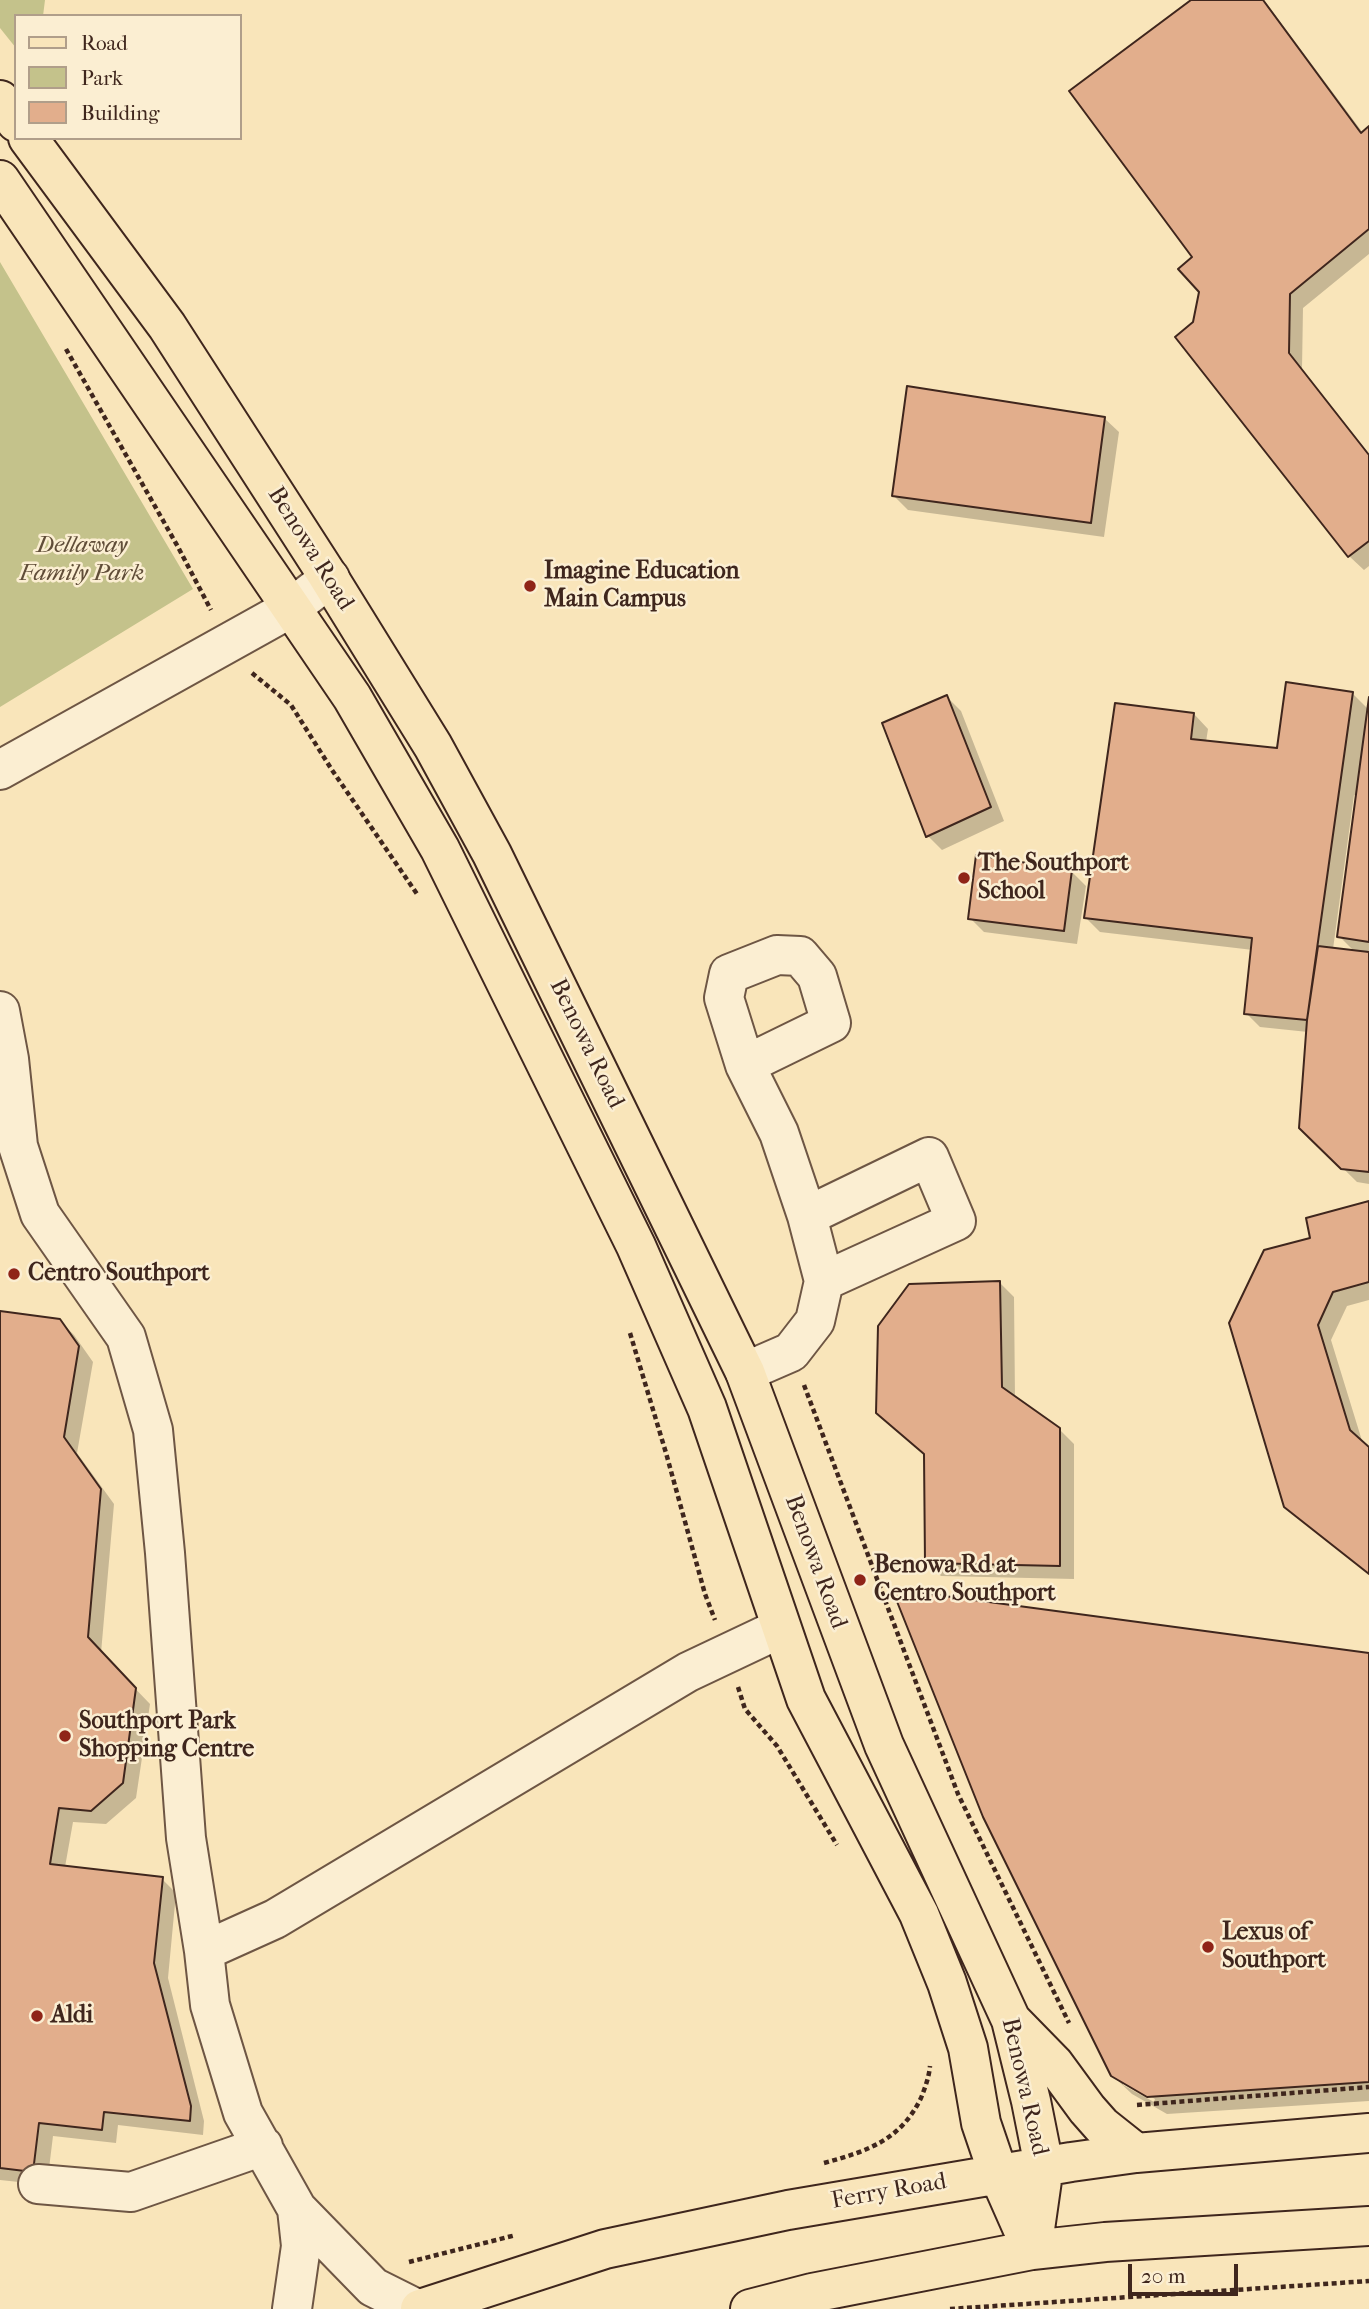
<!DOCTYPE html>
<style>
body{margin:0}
#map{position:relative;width:1369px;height:2309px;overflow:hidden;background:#f9e5ba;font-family:"IM FELL French Canon",serif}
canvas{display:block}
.legend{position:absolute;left:14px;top:14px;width:228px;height:126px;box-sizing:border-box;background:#fbeed2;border:2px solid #b09e8a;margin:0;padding:9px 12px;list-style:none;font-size:21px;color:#3f261d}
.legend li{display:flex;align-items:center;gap:14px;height:35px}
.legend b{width:35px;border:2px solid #b09e8a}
.scale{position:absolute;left:1128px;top:2264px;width:110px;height:32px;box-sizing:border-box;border:4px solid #3f261d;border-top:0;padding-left:9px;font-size:21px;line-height:24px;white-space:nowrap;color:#3f261d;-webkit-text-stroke:5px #fbeed2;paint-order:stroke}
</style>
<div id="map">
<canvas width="1369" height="2309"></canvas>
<ul class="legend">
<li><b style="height:9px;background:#f9e5ba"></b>Road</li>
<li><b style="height:19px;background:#c4c28b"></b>Park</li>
<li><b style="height:19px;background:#e2ae8c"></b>Building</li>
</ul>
<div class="scale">20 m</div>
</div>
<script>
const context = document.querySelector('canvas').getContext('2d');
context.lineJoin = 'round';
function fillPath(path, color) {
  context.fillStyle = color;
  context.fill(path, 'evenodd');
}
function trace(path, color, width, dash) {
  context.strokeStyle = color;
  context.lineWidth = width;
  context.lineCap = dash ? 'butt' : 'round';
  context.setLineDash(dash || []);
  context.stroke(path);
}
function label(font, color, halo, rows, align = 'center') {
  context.font = font + ' "IM FELL French Canon",serif';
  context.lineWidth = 5;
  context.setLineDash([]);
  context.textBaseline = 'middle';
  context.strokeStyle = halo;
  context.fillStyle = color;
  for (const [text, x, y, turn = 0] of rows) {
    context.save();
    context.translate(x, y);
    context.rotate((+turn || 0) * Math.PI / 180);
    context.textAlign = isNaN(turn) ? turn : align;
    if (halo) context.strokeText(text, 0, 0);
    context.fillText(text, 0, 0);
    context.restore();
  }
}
fillPath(new Path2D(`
 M 0,0 L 45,0 L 43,16 L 16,16 L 16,48 L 0,28 Z
 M 0,262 L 193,589 L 0,707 Z`), '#c4c28b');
fillPath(new Path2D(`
 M 1194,0 L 1264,0 L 1363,133 L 1369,128 L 1369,254 L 1303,308 L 1302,369 L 1369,454 L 1369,566 L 1364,570 L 1349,556 L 1195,323 L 1201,292 L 1195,257 Z
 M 1104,418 L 1119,432 L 1104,537 L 908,510 L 894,496 Z
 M 1352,693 L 1369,710 L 1369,1184 L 1357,1182 L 1301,1127 L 1308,1032 L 1260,1027 L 1246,1013 L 1253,950 L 1100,932 L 1086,918 L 1194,714 L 1208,729 L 1206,742 L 1279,750 ZM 1354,795 L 1358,796 L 1339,936 L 1355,952 L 1333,949 Z
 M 947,697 L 961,711 L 1004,821 L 942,850 L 928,836 Z
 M 1072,872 L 1086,886 L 1077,944 L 984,932 L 970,918 Z
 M 1369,1203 L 1369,1300 L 1347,1306 L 1331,1340 L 1363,1444 L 1369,1450 L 1369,1572 L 1296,1515 L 1296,1517 L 1286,1506 L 1312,1239 Z
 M 1000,1283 L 1014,1297 L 1015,1398 L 1059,1429 L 1074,1444 L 1074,1579 L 941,1576 L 927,1562 Z
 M 0,1313 L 59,1320 L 74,1335 L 93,1362 L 77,1453 L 114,1504 L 101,1653 L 150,1704 L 136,1798 L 106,1824 L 73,1822 L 65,1867 L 162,1879 L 176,1893 L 168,1978 L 204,2121 L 203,2135 L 118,2125 L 116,2143 L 53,2136 L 47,2185 L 0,2180 Z
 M 1369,1654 L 1369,2101 L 1167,2114 L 1132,2094 L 1112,2075 ZM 1123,2081 L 1155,2099 L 1154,2102 L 1123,2085 Z`), '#0003');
const building = new Path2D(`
 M 1191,0 L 1263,0 L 1361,133 L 1369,126 L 1369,229 L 1290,294 L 1289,353 L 1369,455 L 1369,541 L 1348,557 L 1175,337 L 1193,322 L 1199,292 L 1178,269 L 1192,257 L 1069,91 Z
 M 907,386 L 1105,417 L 1091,523 L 892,496 Z
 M 1286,682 L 1353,692 L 1307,1020 L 1244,1014 L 1252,938 L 1084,918 L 1115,703 L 1194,713 L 1191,739 L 1277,748 Z
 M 947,695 L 991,807 L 926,837 L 882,723 Z
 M 1369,697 L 1369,942 L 1337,937 Z
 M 976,855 L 1072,870 L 1064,931 L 968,919 Z
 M 1318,946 L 1369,952 L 1369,1172 L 1341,1169 L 1299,1128 L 1307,1020 Z
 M 1369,1201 L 1369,1282 L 1333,1292 L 1318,1325 L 1350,1430 L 1369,1447 L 1369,1574 L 1284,1507 L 1229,1323 L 1264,1250 L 1310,1238 L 1306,1218 Z
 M 1000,1281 L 1002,1387 L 1060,1428 L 1060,1566 L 925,1563 L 924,1454 L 876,1413 L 878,1326 L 909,1284 Z
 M 0,1311 L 60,1319 L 79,1346 L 64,1437 L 101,1489 L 88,1637 L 136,1688 L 123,1783 L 91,1811 L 59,1808 L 50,1864 L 163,1877 L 154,1963 L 191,2106 L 190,2121 L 104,2112 L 102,2130 L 39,2123 L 33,2172 L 0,2168 Z
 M 892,1589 L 1369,1653 L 1369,2082 L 1147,2097 L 1111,2076 L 983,1817 Z`);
fillPath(building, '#e2ae8c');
trace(building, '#3f261d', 2);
const minor = new Path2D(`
 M 0,770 L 291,608 L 330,578
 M 0,1011 L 9,1059 L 18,1146 L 40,1214 L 126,1337 L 153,1430 L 165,1553 L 186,1838 L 204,1951 L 210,2005 L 243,2113 L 297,2209 L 373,2287 L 417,2309
 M 745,1065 L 831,1023 L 817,976 L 800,956 L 777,955 L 729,974 L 724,998 L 745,1065 L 779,1133 L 807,1216 L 824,1281 L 815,1321 L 791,1352 L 745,1372
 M 807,1216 L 929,1157 L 956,1221 L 824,1281
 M 204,1951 L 275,1919 L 688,1672 L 781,1628
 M 38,2184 L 131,2192 L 263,2146
 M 292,2309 L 301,2246 L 297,2209`);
const major = new Path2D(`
 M 0,100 L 16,122
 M 28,138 L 167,326 L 326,573 L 433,746 L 492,854 L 745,1372 L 884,1745 L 1011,2020 L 1031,2101 L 1044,2166 L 1032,2250
 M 0,180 L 352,697 L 440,849 L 636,1246 L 707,1408 L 806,1699 L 919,1914 L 947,1983 L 968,2048 L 981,2123 L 998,2173 L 1032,2250
 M 1011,2020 L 1054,2064 L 1087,2109 L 1102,2126 L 1136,2153
 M 420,2309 L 605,2249 L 788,2210 L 1071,2162 L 1136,2153 L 1369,2133
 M 750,2309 L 812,2293 L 1032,2250 L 1105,2242 L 1369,2226`);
trace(minor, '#6e5644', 42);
trace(major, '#3f261d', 42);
trace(new Path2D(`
 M 66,349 L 178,547 L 211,610
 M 252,673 L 291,705 L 332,770 L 417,894
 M 630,1333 L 666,1453 L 705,1594 L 715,1620
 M 804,1385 L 958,1794 L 1069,2023
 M 738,1687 L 745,1709 L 777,1746 L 837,1845
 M 1137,2105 L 1369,2087
 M 824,2163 C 867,2151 900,2141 921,2098 C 925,2088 929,2077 930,2066
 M 409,2262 L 516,2235
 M 950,2309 L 1369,2281`), '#3f261d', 4.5, [5, 3.5]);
trace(minor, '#fbeed2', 38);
trace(major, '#f9e5ba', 38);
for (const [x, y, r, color] of [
 [530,586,7,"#8f2418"],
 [964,878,7,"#8f2418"],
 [14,1274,7,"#8f2418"],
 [860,1580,7,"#8f2418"],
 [65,1736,7,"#8f2418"],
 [1208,1947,7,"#8f2418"],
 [37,2016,7,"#8f2418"]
]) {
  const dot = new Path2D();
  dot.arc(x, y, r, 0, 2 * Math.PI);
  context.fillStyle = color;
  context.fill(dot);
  trace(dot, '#fbeed2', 2.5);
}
label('italic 24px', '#604d38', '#fbeed2', [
 ["Dellaway",82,546],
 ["Family Park",82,574]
]);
label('24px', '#3f261d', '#fbeed2', [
 ["Benowa Road",310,549,58],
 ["Benowa Road",586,1044,64],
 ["Benowa Road",815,1562,70],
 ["Benowa Road",1024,2087,77],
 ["Ferry Road",889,2192,-10]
]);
label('bold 24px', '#3f261d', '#fbeed2', [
 ["Imagine Education",544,572],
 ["Main Campus",544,600],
 ["The Southport",978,864],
 ["School",978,892],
 ["Centro Southport",28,1274],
 ["Benowa Rd at",874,1566],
 ["Centro Southport",874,1594],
 ["Southport Park",79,1722],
 ["Shopping Centre",79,1750],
 ["Lexus of",1222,1933],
 ["Southport",1222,1961],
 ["Aldi",51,2016]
], 'left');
</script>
